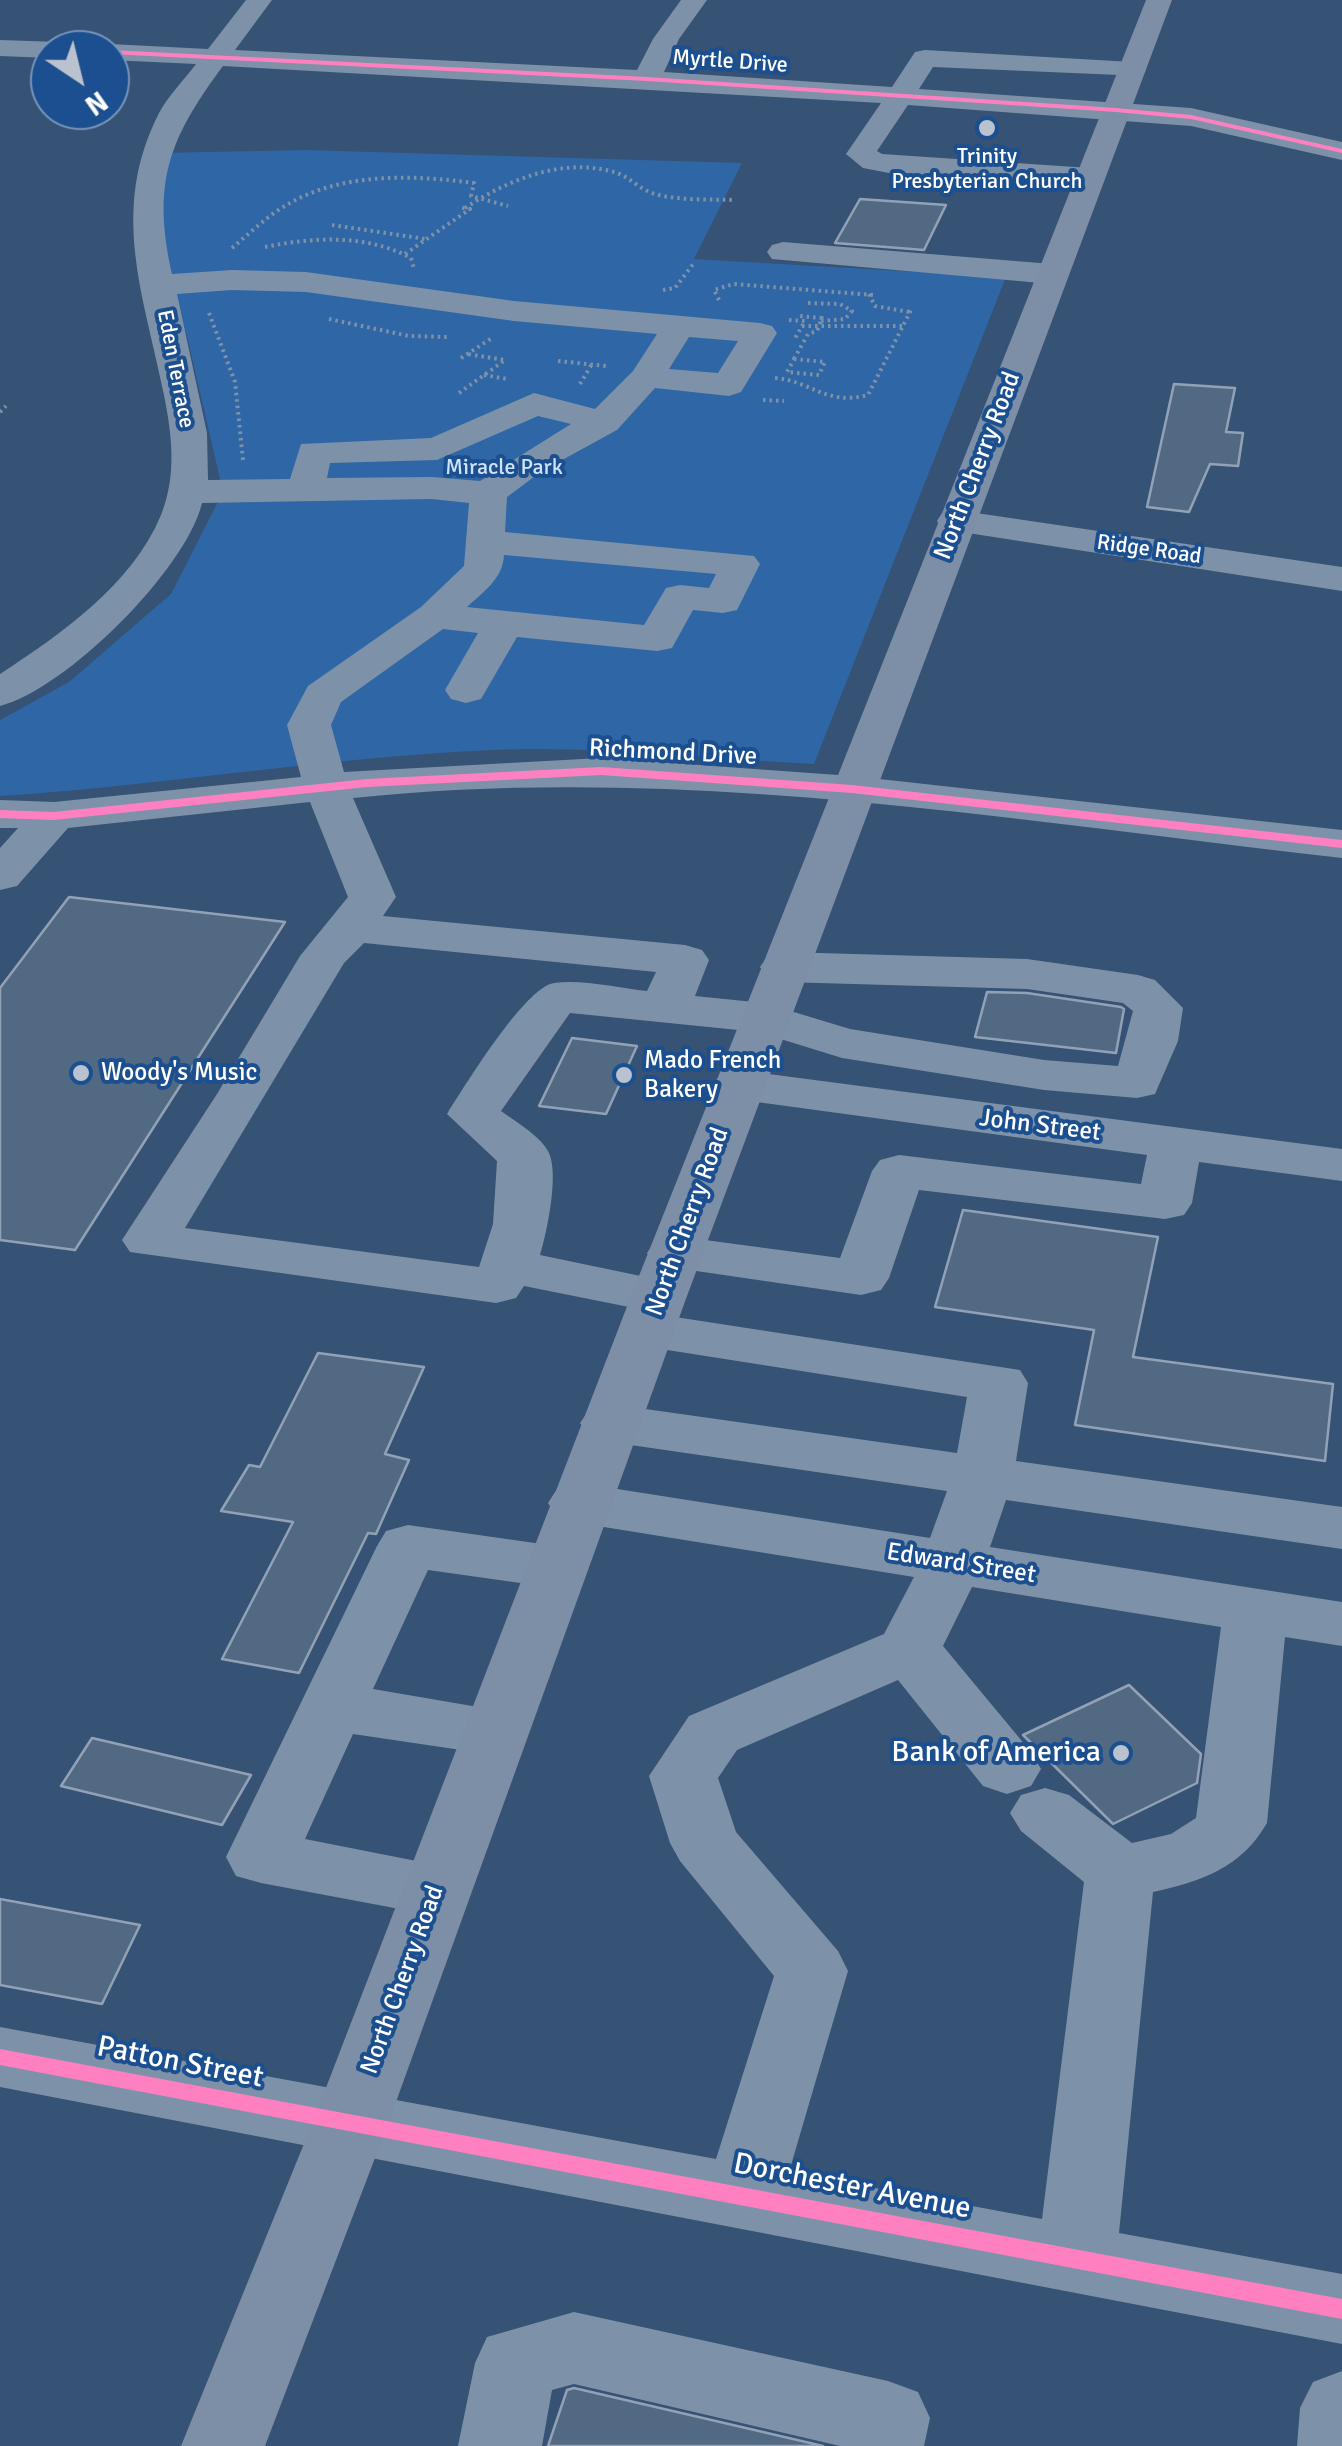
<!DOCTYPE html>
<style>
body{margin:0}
#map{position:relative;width:1342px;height:2446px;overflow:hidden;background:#365274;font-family:Signika,sans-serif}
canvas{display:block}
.north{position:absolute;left:30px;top:30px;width:100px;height:100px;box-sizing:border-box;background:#1b4f8f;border:2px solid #7695bc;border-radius:50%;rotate:145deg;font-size:28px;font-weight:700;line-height:40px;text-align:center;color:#fff}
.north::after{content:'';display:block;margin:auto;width:35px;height:45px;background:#b9c2ce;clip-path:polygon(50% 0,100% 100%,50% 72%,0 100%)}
</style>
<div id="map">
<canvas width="1342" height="2446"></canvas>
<div class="north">N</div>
</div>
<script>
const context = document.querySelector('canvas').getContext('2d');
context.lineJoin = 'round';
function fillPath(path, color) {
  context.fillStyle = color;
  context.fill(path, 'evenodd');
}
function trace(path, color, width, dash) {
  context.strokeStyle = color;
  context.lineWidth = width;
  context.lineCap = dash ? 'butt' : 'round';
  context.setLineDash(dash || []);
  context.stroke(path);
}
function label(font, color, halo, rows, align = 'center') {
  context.font = font + ' Signika,sans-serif';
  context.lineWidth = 8;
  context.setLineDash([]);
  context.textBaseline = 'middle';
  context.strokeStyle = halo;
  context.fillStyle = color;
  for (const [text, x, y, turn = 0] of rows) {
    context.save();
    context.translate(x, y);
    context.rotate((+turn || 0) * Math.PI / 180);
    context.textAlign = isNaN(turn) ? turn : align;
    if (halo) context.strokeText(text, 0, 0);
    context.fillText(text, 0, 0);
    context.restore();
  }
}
fillPath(new Path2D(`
 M 306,150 L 742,163 L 694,259 L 1006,277 L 814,764 C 719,759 621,748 525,749 C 349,753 175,785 0,796 L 0,720 L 69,682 L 171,594 L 223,492 L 187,336 L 149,243 L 157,153 Z`), '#2f66a5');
const building = new Path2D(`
 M 860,199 L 946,205 L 924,250 L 835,243 Z
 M 1174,384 L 1235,388 L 1226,432 L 1243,433 L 1238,466 L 1210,464 L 1189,512 L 1147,507 Z
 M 69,897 L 285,922 L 75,1250 L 0,1240 L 0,988 Z
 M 987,992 L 1027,993 L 1121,1007 L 1124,1009 L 1116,1053 L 975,1037 Z
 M 572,1038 L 637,1046 L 606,1114 L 539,1106 Z
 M 963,1210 L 1158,1237 L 1133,1357 L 1333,1384 L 1325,1461 L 1075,1425 L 1094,1330 L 935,1307 Z
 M 318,1353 L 424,1367 L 385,1454 L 409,1460 L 376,1534 L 368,1533 L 299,1673 L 222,1659 L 293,1522 L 221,1511 L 249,1465 L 260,1467 Z
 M 1129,1685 L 1201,1754 L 1197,1783 L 1113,1824 L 1023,1735 Z
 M 92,1738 L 251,1775 L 222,1825 L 61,1786 Z
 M 0,1899 L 140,1925 L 102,2004 L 0,1985 Z
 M 574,2388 L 823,2446 L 548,2446 L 567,2390 Z`);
fillPath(building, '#526984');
trace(building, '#92a2b6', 2.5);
trace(new Path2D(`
 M 465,208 C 508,180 562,157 614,172 C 629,176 640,190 655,194 C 680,201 708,199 734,200
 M 332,225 L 426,239
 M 265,247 C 314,237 366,234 411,258 L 414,269
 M 232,248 C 250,233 267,216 288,204 C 344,172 413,175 474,183 L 471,196 L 508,206
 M 405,254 L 470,209 L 458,207
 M 663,290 L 675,288 L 694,263
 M 869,294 L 875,306 L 909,312
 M 719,300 L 714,290 L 733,284 L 874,295
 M 808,303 L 840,304 L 852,311 L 845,319 L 821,321
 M 209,313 L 235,382 L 243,460
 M 329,319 L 409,336 L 449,337
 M 789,320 L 805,321 L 794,340
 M 802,326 L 903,326
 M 461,358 L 492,338
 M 794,359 L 825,362 L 819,375 L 787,372 Z
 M 794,359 L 808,334 L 817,331 L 822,318 L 799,316
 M 558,361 L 606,366
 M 484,375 L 507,379
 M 775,378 C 812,381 825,406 868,395 L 911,310
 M 580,384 L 592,364
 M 459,393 L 505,360 L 467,354
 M 763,400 L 784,401
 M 0,412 L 6,406`), '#7d92a8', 4, [2.5, 4]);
fillPath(new Path2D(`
 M 246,0 L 272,0 L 235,50 L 637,70 L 653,39 L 681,0 L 707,0 L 679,39 L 664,72 L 892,87 L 915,52 L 925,50 L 1132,62 L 1142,64 L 1146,70 L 1142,76 L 933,67 L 919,89 L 1191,108 L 1342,142 L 1342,160 L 1191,126 L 908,105 L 877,151 L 882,154 L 1090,168 L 1101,171 L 1105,177 L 1101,183 L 1090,186 L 894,174 L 863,168 L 846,154 L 881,103 L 223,66 C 168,140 152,183 172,274 L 232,270 L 306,272 L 514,301 L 760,323 L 772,326 L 777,333 L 741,392 L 729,396 L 655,388 L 617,430 L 542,471 L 507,497 L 505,532 L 754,556 L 760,564 L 737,610 L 723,613 L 693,610 L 672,648 L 657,651 L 517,637 L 481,699 L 466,703 L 451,699 L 445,690 L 478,633 L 443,629 L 341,702 L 331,725 L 344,772 L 601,758 L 852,776 L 1342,830 L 1342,858 C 1015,821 683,763 353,798 L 396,897 L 383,916 L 685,945 L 702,950 L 709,960 L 695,996 L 764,1003 L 850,1029 L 1044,1060 L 1118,1066 L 1133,1011 L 1123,1003 L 1027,989 L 784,982 L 767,977 L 760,967 L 767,957 L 784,952 L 1027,959 L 1138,975 L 1155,980 L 1183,1008 L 1178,1041 L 1155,1094 L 1137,1098 L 1044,1090 L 842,1058 L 758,1032 L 570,1013 L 501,1111 C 516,1122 541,1136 549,1153 C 559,1175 547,1232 540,1255 L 679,1284 L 687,1296 L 679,1308 L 659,1313 L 524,1286 L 516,1298 L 496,1303 L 130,1252 L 122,1240 L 217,1094 L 300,956 L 348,897 L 310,802 L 68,828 L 17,886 L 0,890 L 0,848 L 18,828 L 0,828 L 0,800 L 54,802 L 301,777 L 287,725 L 308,686 L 421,607 L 464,566 L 469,503 L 432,499 L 202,503 C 186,570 66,689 0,706 L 0,674 C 61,634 132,585 161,515 C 177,475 172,436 164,395 C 144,295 109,211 159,113 C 168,96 184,80 196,64 L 110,60 L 110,50 L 98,50 L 110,44 L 208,49 ZM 232,290 L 306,292 L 514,321 L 657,334 L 633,371 L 595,409 L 534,393 L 431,438 L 301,444 L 290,479 L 208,480 L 207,433 L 177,294 ZM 689,337 L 738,341 L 718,373 L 669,369 ZM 538,416 L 571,424 L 480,481 L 432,477 L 327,478 L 330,463 L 437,460 ZM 504,555 L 716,574 L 709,588 L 680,585 L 666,588 L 644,625 L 467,607 C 483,592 503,579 504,555 ZM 364,943 L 656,972 L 647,991 C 618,988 582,979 554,983 C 525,987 464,1087 447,1114 L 497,1161 L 493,1224 L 479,1267 L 185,1228 L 344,963 Z
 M 0,40 L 59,42 L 73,50 L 50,50 L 50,58 L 0,56 Z
 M 783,242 L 1052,264 L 1063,267 L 1068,274 L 1063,281 L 1052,284 L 772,259 L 767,252 L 772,245 Z
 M 956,510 L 1342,567 L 1342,591 L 942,529 L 937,521 L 942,513 Z
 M 738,1070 L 1342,1149 L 1342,1181 L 1199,1162 L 1192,1203 L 1184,1215 L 1165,1219 L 919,1190 L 889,1278 L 881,1290 L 861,1295 L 655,1265 L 647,1253 L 655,1241 L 675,1236 L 840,1258 L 872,1171 L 880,1160 L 899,1155 L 1141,1184 L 1147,1155 L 720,1097 L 712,1086 L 720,1075 Z
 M 649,1313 L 1020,1370 L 1028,1383 L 1016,1461 L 1342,1507 L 1342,1549 L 1006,1500 L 990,1547 L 1342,1602 L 1342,1646 L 1285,1637 L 1267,1823 C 1241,1868 1202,1881 1153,1892 L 1119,2233 L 1342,2274 L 1342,2344 L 0,2087 L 0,2027 L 716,2159 L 774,1976 L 680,1861 L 670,1843 L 649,1776 L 689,1716 L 884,1634 L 914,1577 L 579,1523 L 557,1517 L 548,1503 L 557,1489 L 579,1483 L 930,1538 L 947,1491 L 610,1442 L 589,1436 L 580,1423 L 589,1410 L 610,1404 L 957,1453 L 967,1397 L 629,1344 L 620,1331 L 629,1318 ZM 972,1587 L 1221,1627 L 1196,1818 L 1171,1834 L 1132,1843 L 1069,1795 L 1045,1788 L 1021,1795 L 1010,1813 L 1021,1831 L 1084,1882 L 1042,2219 L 789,2172 L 848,1971 L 838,1951 L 736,1832 L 718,1778 L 737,1750 L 898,1680 L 983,1786 L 1007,1794 L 1031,1786 L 1041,1769 L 1031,1752 L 943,1646 Z
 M 408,1525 L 556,1546 L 578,1552 L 588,1567 L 578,1582 L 556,1588 L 428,1570 L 373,1689 L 519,1714 L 529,1731 L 519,1748 L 495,1755 L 353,1734 L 305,1839 L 462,1870 L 472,1889 L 462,1908 L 437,1916 L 261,1883 L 236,1876 L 226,1857 L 377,1546 L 386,1531 Z
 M 574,2312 L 888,2381 L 918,2392 L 930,2418 L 924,2446 L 840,2446 L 574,2384 L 552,2390 L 542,2446 L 458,2446 L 475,2363 L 487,2337 Z
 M 1342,2371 L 1342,2446 L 1297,2446 L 1300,2408 L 1313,2382 Z`), '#7d92a8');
fillPath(new Path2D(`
 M 1146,0 L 1172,0 L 687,1296 L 388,2124 L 265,2446 L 181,2446 L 312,2124 L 631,1296 Z`), '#7d8ea7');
fillPath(new Path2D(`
 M 109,50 L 110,50 L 647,77 L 1116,108 L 1191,115 L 1342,149 L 1342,153 L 1191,119 L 1116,112 L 647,81 L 110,54 Z
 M 601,767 L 852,785 L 1342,840 L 1342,848 L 852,793 L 601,775 L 367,787 L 54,820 L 0,818 L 0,810 L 54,812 L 367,779 Z
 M 0,2049 L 1342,2299 L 1342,2319 L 0,2065 Z`), '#ff80c0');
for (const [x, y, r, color] of [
 [987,128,10,"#b9c2ce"],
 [81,1073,10,"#b9c2ce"],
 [624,1075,10,"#b9c2ce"],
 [1121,1753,10,"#b9c2ce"]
]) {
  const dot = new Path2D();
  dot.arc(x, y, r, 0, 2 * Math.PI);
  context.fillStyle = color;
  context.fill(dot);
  trace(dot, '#1b4f8f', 4);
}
label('22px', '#fff', '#1b4f8f', [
 ["Myrtle Drive",730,62,4],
 ["Eden Terrace",175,369,79],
 ["Ridge Road",1149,550,8]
]);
label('22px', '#fff', '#1b4f8f', [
 ["Trinity",987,157],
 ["Presbyterian Church",987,182]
]);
label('22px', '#cfe3fa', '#1b4f8f', [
 ["Miracle Park",504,468]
]);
label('25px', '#fff', '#1b4f8f', [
 ["North Cherry Road",978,466,-69],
 ["Richmond Drive",673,753,3],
 ["John Street",1040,1126,7],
 ["North Cherry Road",688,1222,-70],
 ["Edward Street",961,1564,9],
 ["North Cherry Road",403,1980,-70]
]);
label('25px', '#fff', '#1b4f8f', [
 ["Mado French",644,1061],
 ["Bakery",644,1090],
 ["Woody's Music",101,1073]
], 'left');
label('30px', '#fff', '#1b4f8f', [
 ["Bank of America",1101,1753]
], 'right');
label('30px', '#fff', '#1b4f8f', [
 ["Patton Street",180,2063,11],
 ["Dorchester Avenue",852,2187,11]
]);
</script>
